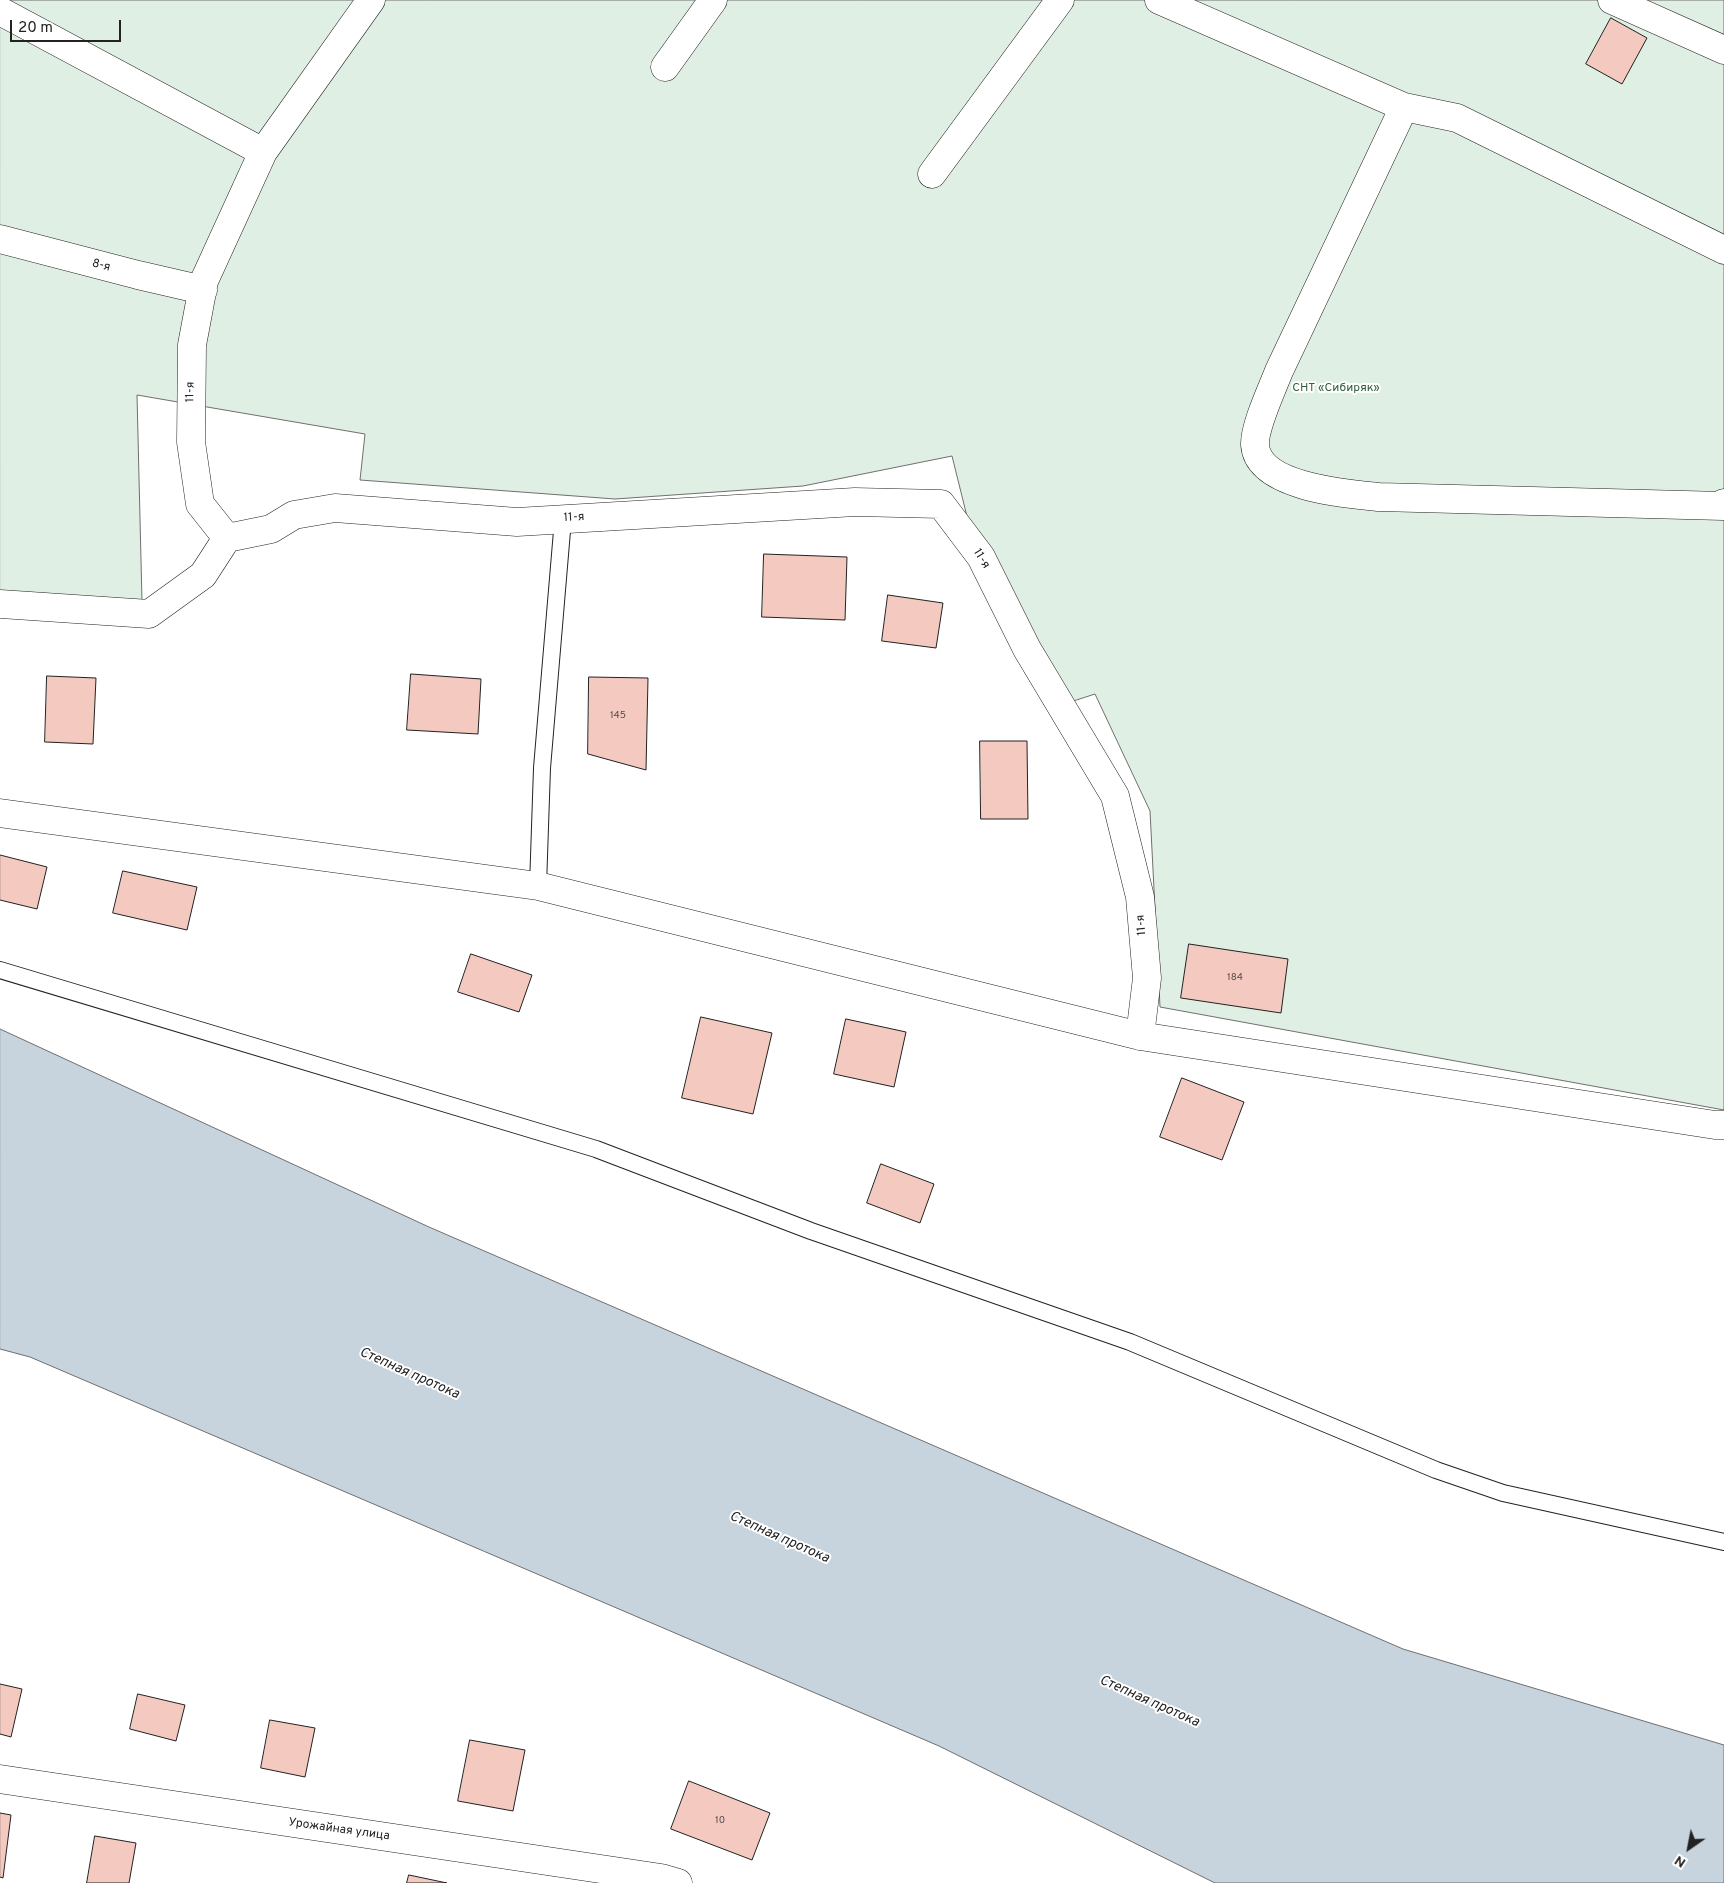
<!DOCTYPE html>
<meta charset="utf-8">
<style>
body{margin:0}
#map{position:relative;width:1724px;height:1883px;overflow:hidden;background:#fff;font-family:Overpass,sans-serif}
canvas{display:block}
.north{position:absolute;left:1664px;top:1823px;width:50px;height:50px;-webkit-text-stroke:4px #fff;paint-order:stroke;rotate:213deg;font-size:14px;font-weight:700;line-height:20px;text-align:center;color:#222}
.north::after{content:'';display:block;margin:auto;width:18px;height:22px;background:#222;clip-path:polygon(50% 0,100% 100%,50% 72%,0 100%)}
.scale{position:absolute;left:10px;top:20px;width:111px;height:22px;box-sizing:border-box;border:2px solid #222;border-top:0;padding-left:6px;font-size:15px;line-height:18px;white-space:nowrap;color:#222;-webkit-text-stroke:4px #fff;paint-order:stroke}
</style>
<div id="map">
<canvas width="1724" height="1883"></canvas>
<div class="north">N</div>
<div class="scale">20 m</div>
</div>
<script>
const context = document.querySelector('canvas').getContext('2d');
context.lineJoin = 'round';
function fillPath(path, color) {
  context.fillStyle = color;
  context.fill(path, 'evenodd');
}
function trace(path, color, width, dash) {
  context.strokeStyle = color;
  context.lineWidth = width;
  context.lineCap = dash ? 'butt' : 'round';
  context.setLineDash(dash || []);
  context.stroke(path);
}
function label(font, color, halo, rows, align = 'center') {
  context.font = font + ' Overpass,sans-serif';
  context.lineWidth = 4;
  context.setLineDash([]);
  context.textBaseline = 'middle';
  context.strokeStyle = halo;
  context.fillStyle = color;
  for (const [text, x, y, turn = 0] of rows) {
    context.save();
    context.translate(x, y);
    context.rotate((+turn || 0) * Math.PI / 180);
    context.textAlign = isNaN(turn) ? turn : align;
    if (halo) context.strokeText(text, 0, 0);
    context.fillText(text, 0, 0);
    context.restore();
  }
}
const green = new Path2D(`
 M 0,0 L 1724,0 L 1724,1110 L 1160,1007 L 1150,811 L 1095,694 L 1064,704 L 984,585 L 952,456 L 803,486 L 615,499 L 360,480 L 365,434 L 137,395 L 142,601 L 0,591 Z`);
fillPath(green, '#e0efe3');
trace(green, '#6f6f6f', 1);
const water = new Path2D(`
 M 0,1029 L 429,1227 L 1403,1649 L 1724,1745 L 1724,1883 L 1215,1883 L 939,1746 L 30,1357 L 0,1349 Z`);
fillPath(water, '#c7d3dd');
trace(water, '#6f6f6f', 1);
const building = new Path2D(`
 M 1611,18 L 1647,38 L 1622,84 L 1586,64 Z
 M 764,554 L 847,557 L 845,620 L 762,617 Z
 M 888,595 L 943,603 L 936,648 L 882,641 Z
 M 411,674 L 481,679 L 478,734 L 407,730 Z
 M 47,676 L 96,678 L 93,744 L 45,742 Z
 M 589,677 L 648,678 L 646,770 L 588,754 Z
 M 980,741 L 1027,741 L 1028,819 L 981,819 Z
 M 0,855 L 47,867 L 37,909 L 0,900 Z
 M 123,871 L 197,887 L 187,930 L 113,913 Z
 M 1189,944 L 1288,959 L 1281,1013 L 1181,998 Z
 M 471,954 L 532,975 L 519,1012 L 458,992 Z
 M 701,1017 L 772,1033 L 753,1114 L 682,1098 Z
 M 846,1019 L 906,1032 L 894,1087 L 834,1074 Z
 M 1182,1078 L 1244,1102 L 1222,1160 L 1160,1137 Z
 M 881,1164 L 934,1184 L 920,1223 L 867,1203 Z
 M 0,1684 L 22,1689 L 11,1737 L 0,1734 Z
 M 138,1694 L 185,1705 L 176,1741 L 130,1729 Z
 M 270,1720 L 315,1728 L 305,1777 L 261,1768 Z
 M 470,1740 L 525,1750 L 513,1811 L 458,1801 Z
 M 689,1781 L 770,1813 L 752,1860 L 671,1829 Z
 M 0,1813 L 11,1815 L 3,1878 L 0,1877 Z
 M 95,1836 L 136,1843 L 129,1883 L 87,1883 Z
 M 409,1875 L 447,1883 L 407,1883 Z`);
fillPath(building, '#f3c9c0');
trace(building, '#222', 1);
const lane = new Path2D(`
 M 538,886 L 542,768 L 563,519
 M 0,970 L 596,1149 L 811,1231 L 1130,1342 L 1436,1470 L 1503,1493 L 1724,1542`);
const street = new Path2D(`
 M 371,0 L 263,152 L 204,281 L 192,345 L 191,442 L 200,504 L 227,538 L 271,529 L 294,515 L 335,508 L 517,522 L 855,502 L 941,504 L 981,557 L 1027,649 L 1115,796 L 1140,897 L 1147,978 L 1140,1036
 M 1159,0 L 1404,107 L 1457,118 L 1724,250
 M 1612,0 L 1724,50
 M 0,11 L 263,152
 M 665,67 L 713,0
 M 1404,107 L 1279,371 C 1272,389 1254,427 1255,445 C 1258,487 1347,494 1379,497 L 1723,506 L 1724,503
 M 932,174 L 1060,0
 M 0,239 L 138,275 L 203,290
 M 0,604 L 149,614 L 203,575 L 227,538
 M 0,813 L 538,886 L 1140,1036 L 1715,1125 L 1724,1125`);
const secondary = new Path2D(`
 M 0,1779 L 661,1878 L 678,1883`);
trace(lane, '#222', 18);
trace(street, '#222', 29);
trace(secondary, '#222', 29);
trace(lane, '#fff', 16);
trace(street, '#fff', 28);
trace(secondary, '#fff', 28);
label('10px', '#564c4a', null, [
 ["145",618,716],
 ["184",1235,978],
 ["10",720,1821]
]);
label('12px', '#222', '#fff', [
 ["8-я",101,266,15],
 ["11-я",191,392,-89],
 ["11-я",574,518,-3],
 ["11-я",981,559,58],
 ["11-я",1142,925,-95],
 ["Урожайная улица",339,1830,8]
]);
label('12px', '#2f5e38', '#fff', [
 ["СНТ «Сибиряк»",1336,389]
]);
label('italic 14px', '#222', '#fff', [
 ["Степная протока",409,1374,24],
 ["Степная протока",779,1538,24],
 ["Степная протока",1149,1702,24]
]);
</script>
